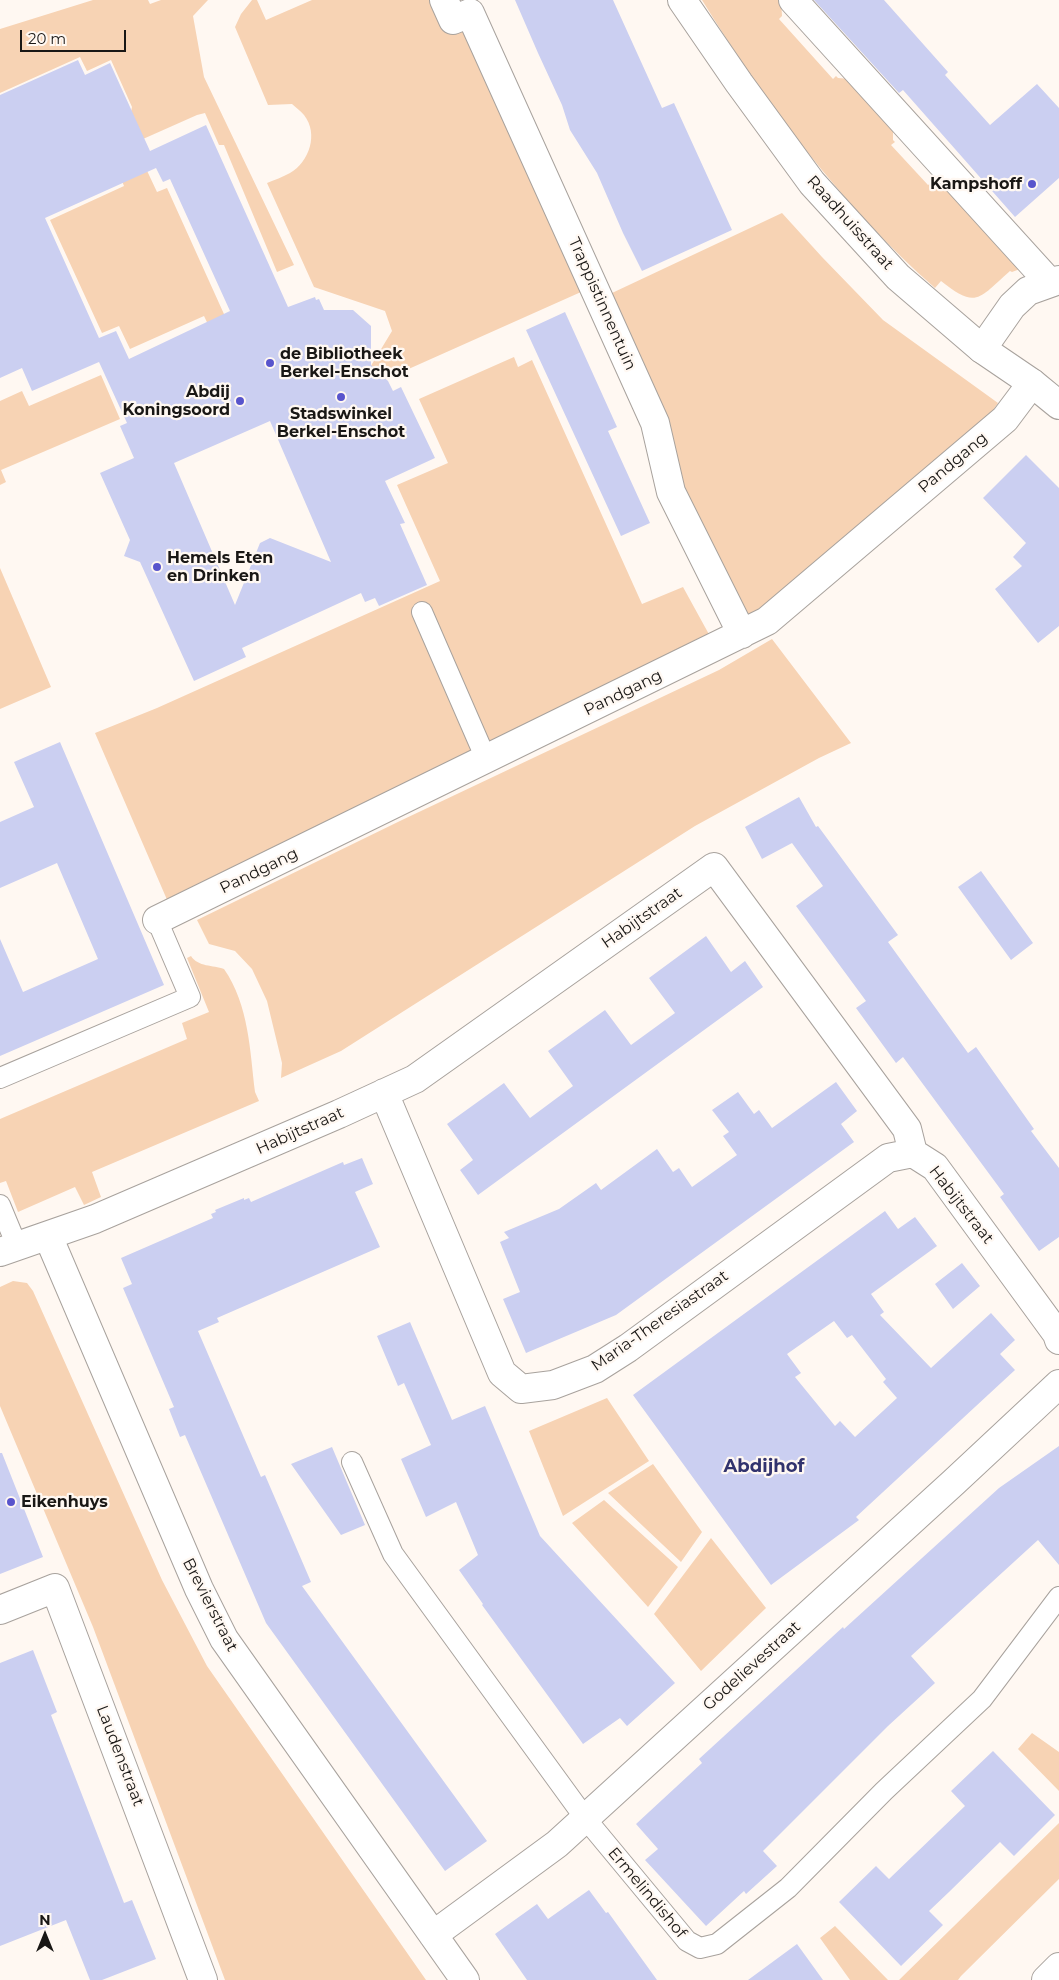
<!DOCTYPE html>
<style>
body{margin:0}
#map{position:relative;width:1059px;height:1980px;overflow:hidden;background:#fff8f2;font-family:Montserrat,sans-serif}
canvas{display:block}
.north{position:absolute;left:20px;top:1910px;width:50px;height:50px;-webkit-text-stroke:4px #fff8f2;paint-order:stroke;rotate:0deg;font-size:14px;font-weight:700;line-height:20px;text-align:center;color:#191715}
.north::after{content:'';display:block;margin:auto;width:18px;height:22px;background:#191715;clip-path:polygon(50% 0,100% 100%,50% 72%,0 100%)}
.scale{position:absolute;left:20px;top:30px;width:106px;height:22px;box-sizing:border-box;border:2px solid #191715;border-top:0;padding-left:6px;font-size:15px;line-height:18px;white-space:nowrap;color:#191715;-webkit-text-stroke:4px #fff8f2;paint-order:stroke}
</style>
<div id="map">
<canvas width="1059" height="1980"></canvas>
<div class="north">N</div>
<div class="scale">20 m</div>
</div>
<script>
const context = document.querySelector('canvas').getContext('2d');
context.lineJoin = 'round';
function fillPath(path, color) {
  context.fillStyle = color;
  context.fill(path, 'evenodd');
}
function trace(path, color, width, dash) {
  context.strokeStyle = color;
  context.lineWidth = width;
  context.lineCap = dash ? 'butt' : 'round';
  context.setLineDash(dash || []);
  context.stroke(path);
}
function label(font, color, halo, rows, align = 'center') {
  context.font = font + ' Montserrat,sans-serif';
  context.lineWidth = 4.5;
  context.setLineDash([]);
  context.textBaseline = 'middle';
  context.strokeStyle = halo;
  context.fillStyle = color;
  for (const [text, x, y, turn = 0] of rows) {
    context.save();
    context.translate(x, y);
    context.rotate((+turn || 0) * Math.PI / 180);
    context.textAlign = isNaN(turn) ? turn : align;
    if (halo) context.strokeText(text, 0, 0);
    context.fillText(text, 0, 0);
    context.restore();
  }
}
fillPath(new Path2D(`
 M 93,0 L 148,0 L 150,4 L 161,0 L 208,0 L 193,16 L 204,77 L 294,265 L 277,272 L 224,145 L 219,145 L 205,113 L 197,115 L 134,143 L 157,192 L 167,188 L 233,334 L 216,341 L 204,316 L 130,349 L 119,326 L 102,333 L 50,220 L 124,186 L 118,171 L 132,107 L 111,60 L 87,71 L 80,57 L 0,93 L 0,29 Z
 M 252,0 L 257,0 L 266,20 L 312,0 L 436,0 L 460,23 L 581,292 L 375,384 L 369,369 L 392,331 L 385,311 L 314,287 L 267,183 C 274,180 283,177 290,173 C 309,162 319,134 304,115 C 301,111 296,108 292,104 L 268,105 L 235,27 L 241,14 Z
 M 702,0 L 781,0 L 782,16 L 779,19 L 833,79 L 836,76 L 838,78 L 851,79 L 893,126 L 893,140 L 895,142 L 891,145 L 928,185 L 931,183 L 945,184 L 1020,269 L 1012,272 L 1010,271 C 979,298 977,310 941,281 L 935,288 C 842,206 767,105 702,0 Z
 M 782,213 L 822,257 L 883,320 L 998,403 L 991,413 L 764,610 L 747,618 L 682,489 L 662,414 L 612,293 Z
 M 514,357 L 518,367 L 532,360 L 642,604 L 683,587 L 711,638 L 168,902 L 95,733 L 157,708 L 440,581 L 397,485 L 448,463 L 419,399 Z
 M 101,375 L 120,419 L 1,470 L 6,482 L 0,485 L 0,401 L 22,391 L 29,406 Z
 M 0,568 L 51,687 L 0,709 Z
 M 772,639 L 851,743 L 819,758 L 695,826 L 341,1051 L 281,1078 L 282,1063 L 267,1001 L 252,969 L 235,951 L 209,944 L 197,920 L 402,820 L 719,670 Z
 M 191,956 C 198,967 213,965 224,969 C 249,1005 250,1051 255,1092 L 259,1101 L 92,1172 L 101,1197 L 84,1205 L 75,1187 L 18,1212 L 6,1181 L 0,1183 L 0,1119 L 187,1039 L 182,1023 L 209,1012 L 187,958 Z
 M 13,1281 L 27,1283 L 33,1291 L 162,1580 L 207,1666 L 426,1980 L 225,1980 L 93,1627 L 0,1406 L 0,1287 Z
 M 607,1398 L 649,1461 L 563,1516 L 529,1431 Z
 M 653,1464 L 702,1532 L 681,1562 L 608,1493 Z
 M 604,1500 L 678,1567 L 648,1607 L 572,1523 Z
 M 711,1538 L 766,1608 L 701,1671 L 654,1614 Z
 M 1032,1733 L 1059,1752 L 1059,1791 L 1018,1749 Z
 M 1059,1823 L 1059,1879 L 961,1976 L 958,1980 L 899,1980 Z
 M 835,1926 L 888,1980 L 850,1980 L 820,1938 Z`), '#f7d3b4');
fillPath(new Path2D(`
 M 515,0 L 613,0 L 662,108 L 674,103 L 732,230 L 642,271 L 623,233 L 597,173 L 570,130 L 562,105 L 538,53 Z
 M 814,0 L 884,0 L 948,72 L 945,75 L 990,125 L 1037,84 L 1059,108 L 1059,178 L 1015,217 L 903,90 L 899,93 Z
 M 78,60 L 85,75 L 110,63 L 150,151 L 206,125 L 288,307 L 315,297 L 316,300 L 319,299 L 324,310 L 353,310 L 371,326 L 371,365 L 388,381 L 393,391 L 401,387 L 435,458 L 385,481 L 405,523 L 400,524 L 427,585 L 379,606 L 375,598 L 365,602 L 361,593 L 242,648 L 246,657 L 194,681 L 140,562 L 124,556 L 130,540 L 100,473 L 134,458 L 120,426 L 127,423 L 99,362 L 32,391 L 22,368 L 0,378 L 0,95 ZM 156,168 L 163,182 L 170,179 L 230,311 L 129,359 L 116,331 L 99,338 L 45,218 ZM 270,421 L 331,562 L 270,538 L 260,543 L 235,605 L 174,463 Z
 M 565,312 L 617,427 L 608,431 L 650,523 L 621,536 L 526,330 Z
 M 1026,455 L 1059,488 L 1059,626 L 1038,643 L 995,589 L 1022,566 L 1013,557 L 1026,543 L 983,498 Z
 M 60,742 L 164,985 L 0,1056 L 0,939 L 23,992 L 98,959 L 57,863 L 0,888 L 0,822 L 34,807 L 14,762 Z
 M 799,797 L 816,827 L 818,826 L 898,935 L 888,942 L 968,1053 L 976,1047 L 1034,1129 L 1031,1131 L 1059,1168 L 1059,1237 L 1039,1251 L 1000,1197 L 1004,1194 L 903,1057 L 896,1063 L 856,1008 L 866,1001 L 796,906 L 823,886 L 792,843 L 762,859 L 745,827 Z
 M 981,871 L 1033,943 L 1011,960 L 958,887 Z
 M 706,936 L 731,972 L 745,961 L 763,987 L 478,1195 L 460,1170 L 473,1160 L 447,1124 L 504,1083 L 530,1118 L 573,1086 L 548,1051 L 605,1010 L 631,1045 L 675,1013 L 649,978 Z
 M 836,1082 L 857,1111 L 841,1124 L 854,1142 L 616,1315 L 526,1353 L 503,1299 L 520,1292 L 500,1242 L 509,1238 L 504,1232 L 559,1209 L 596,1183 L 601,1190 L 657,1149 L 673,1172 L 679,1168 L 692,1187 L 737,1155 L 723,1136 L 729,1132 L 712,1110 L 738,1092 L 754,1114 L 759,1110 L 772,1128 Z
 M 362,1158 L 373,1184 L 355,1192 L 380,1247 L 217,1318 L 219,1322 L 198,1331 L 261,1477 L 265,1475 L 311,1582 L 302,1586 L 487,1841 L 445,1871 L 266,1623 L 185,1435 L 180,1437 L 169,1409 L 174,1407 L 123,1288 L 132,1284 L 121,1258 L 213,1218 L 211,1214 L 216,1212 L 215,1210 L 244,1198 L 244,1200 L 249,1198 L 251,1202 L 343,1162 L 344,1165 Z
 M 885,1211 L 898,1229 L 915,1217 L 937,1246 L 871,1294 L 884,1312 L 880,1315 L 931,1368 L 991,1313 L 1015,1340 L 1000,1354 L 1015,1370 L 856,1517 L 859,1520 L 771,1585 L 633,1395 ZM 834,1321 L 847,1338 L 852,1335 L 886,1379 L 883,1382 L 897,1398 L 855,1437 L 840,1421 L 835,1426 L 795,1377 L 801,1373 L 787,1354 Z
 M 962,1263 L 980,1286 L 953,1309 L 935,1284 Z
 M 410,1322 L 452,1420 L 485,1406 L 540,1536 L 675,1683 L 627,1726 L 620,1718 L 583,1744 L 482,1605 L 483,1604 L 459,1570 L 478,1555 L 456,1502 L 426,1517 L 401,1459 L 431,1445 L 404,1383 L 398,1386 L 377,1336 Z
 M 1059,1446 L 1059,1565 L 1038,1540 L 911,1656 L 935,1683 L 888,1726 L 763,1851 L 777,1866 L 746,1894 L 744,1891 L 706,1926 L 645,1860 L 658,1849 L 636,1824 L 702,1763 L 699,1759 L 843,1627 L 844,1629 L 999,1488 Z
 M 332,1447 L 365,1525 L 341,1535 L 291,1464 Z
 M 0,1453 L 2,1453 L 43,1557 L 0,1574 Z
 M 33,1650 L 57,1712 L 51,1715 L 124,1903 L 132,1900 L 156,1959 L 102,1980 L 90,1980 L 66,1920 L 0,1946 L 0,1663 Z
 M 993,1751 L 1055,1815 L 1014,1856 L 1000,1842 L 949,1892 L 929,1911 L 943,1925 L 901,1966 L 839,1902 L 876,1866 L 889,1879 L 965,1806 L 951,1791 Z
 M 589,1890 L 606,1913 L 608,1912 L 657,1980 L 527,1980 L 495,1934 L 537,1904 L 548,1919 Z
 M 797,1944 L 823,1980 L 748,1980 Z`), '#cbcff1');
const lane = new Path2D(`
 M 422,612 L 486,759
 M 0,1078 L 190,997 L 157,920
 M 0,1205 L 17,1246
 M 352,1462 L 393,1554 L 585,1818 L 687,1941 L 700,1948 L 717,1944 L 788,1888 L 884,1791 L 982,1699 L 1059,1597`);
const street = new Path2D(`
 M 444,0 L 453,20 L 470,13 L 655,423 L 671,492 L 742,634
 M 793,0 L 1050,283
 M 982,349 L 1012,306 L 1028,291 L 1059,280
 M 157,920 L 767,621 L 1005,419 L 1032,383
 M 384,1093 L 502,1373 L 521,1389 L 553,1385 L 595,1369 L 628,1348 L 888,1158 L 913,1153
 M 48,1236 L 199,1589 L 224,1639 L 465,1980
 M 0,1252 L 95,1219 L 339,1114 L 415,1079 L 714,867 L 907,1129 L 913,1153 L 935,1167 L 1057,1334 L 1059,1340
 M 0,1610 L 55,1588 L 203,1980
 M 433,1935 L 557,1844 L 954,1482 L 1059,1384`);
const secondary = new Path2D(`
 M 682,0 L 739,83 L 812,183 L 898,277 L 982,349 L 1032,383 L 1059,405
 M 1046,1980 L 1059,1967`);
trace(lane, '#a8a29d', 22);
trace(street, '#a8a29d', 30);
trace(secondary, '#a8a29d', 30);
trace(lane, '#fff', 20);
trace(street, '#fff', 28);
trace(secondary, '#fff', 28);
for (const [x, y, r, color] of [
 [1032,184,5,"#5854cc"],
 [270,363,5,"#5854cc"],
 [341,397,5,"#5854cc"],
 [240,401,5,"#5854cc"],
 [157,567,5,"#5854cc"],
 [11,1502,5,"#5854cc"]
]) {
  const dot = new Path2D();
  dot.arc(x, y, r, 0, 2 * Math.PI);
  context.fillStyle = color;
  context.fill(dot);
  trace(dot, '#fff8f2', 2);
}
label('bold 16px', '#191715', '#fff8f2', [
 ["Kampshoff",1022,184,"right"],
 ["de Bibliotheek",280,354],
 ["Berkel-Enschot",280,372],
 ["Abdij",230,392,"right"],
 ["Koningsoord",230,410,"right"],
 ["Stadswinkel",341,414,"center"],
 ["Berkel-Enschot",341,432,"center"],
 ["Hemels Eten",167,558],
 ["en Drinken",167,576],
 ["Eikenhuys",21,1502]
], 'left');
label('16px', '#191715', '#fff8f2', [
 ["Raadhuisstraat",850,223,48],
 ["Trappistinnentuin",602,304,66],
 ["Pandgang",953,463,-40],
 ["Pandgang",623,693,-26],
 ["Pandgang",259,871,-26],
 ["Habijtstraat",642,918,-35],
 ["Habijtstraat",300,1131,-24],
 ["Habijtstraat",961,1205,52],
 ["Maria-Theresiastraat",660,1321,-35],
 ["Brevierstraat",210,1605,63],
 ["Godelievestraat",752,1666,-42],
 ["Laudenstraat",120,1756,69],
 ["Ermelindishof",647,1893,50]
]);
label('bold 18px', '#32336e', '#fff8f2', [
 ["Abdijhof",764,1467]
]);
</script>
